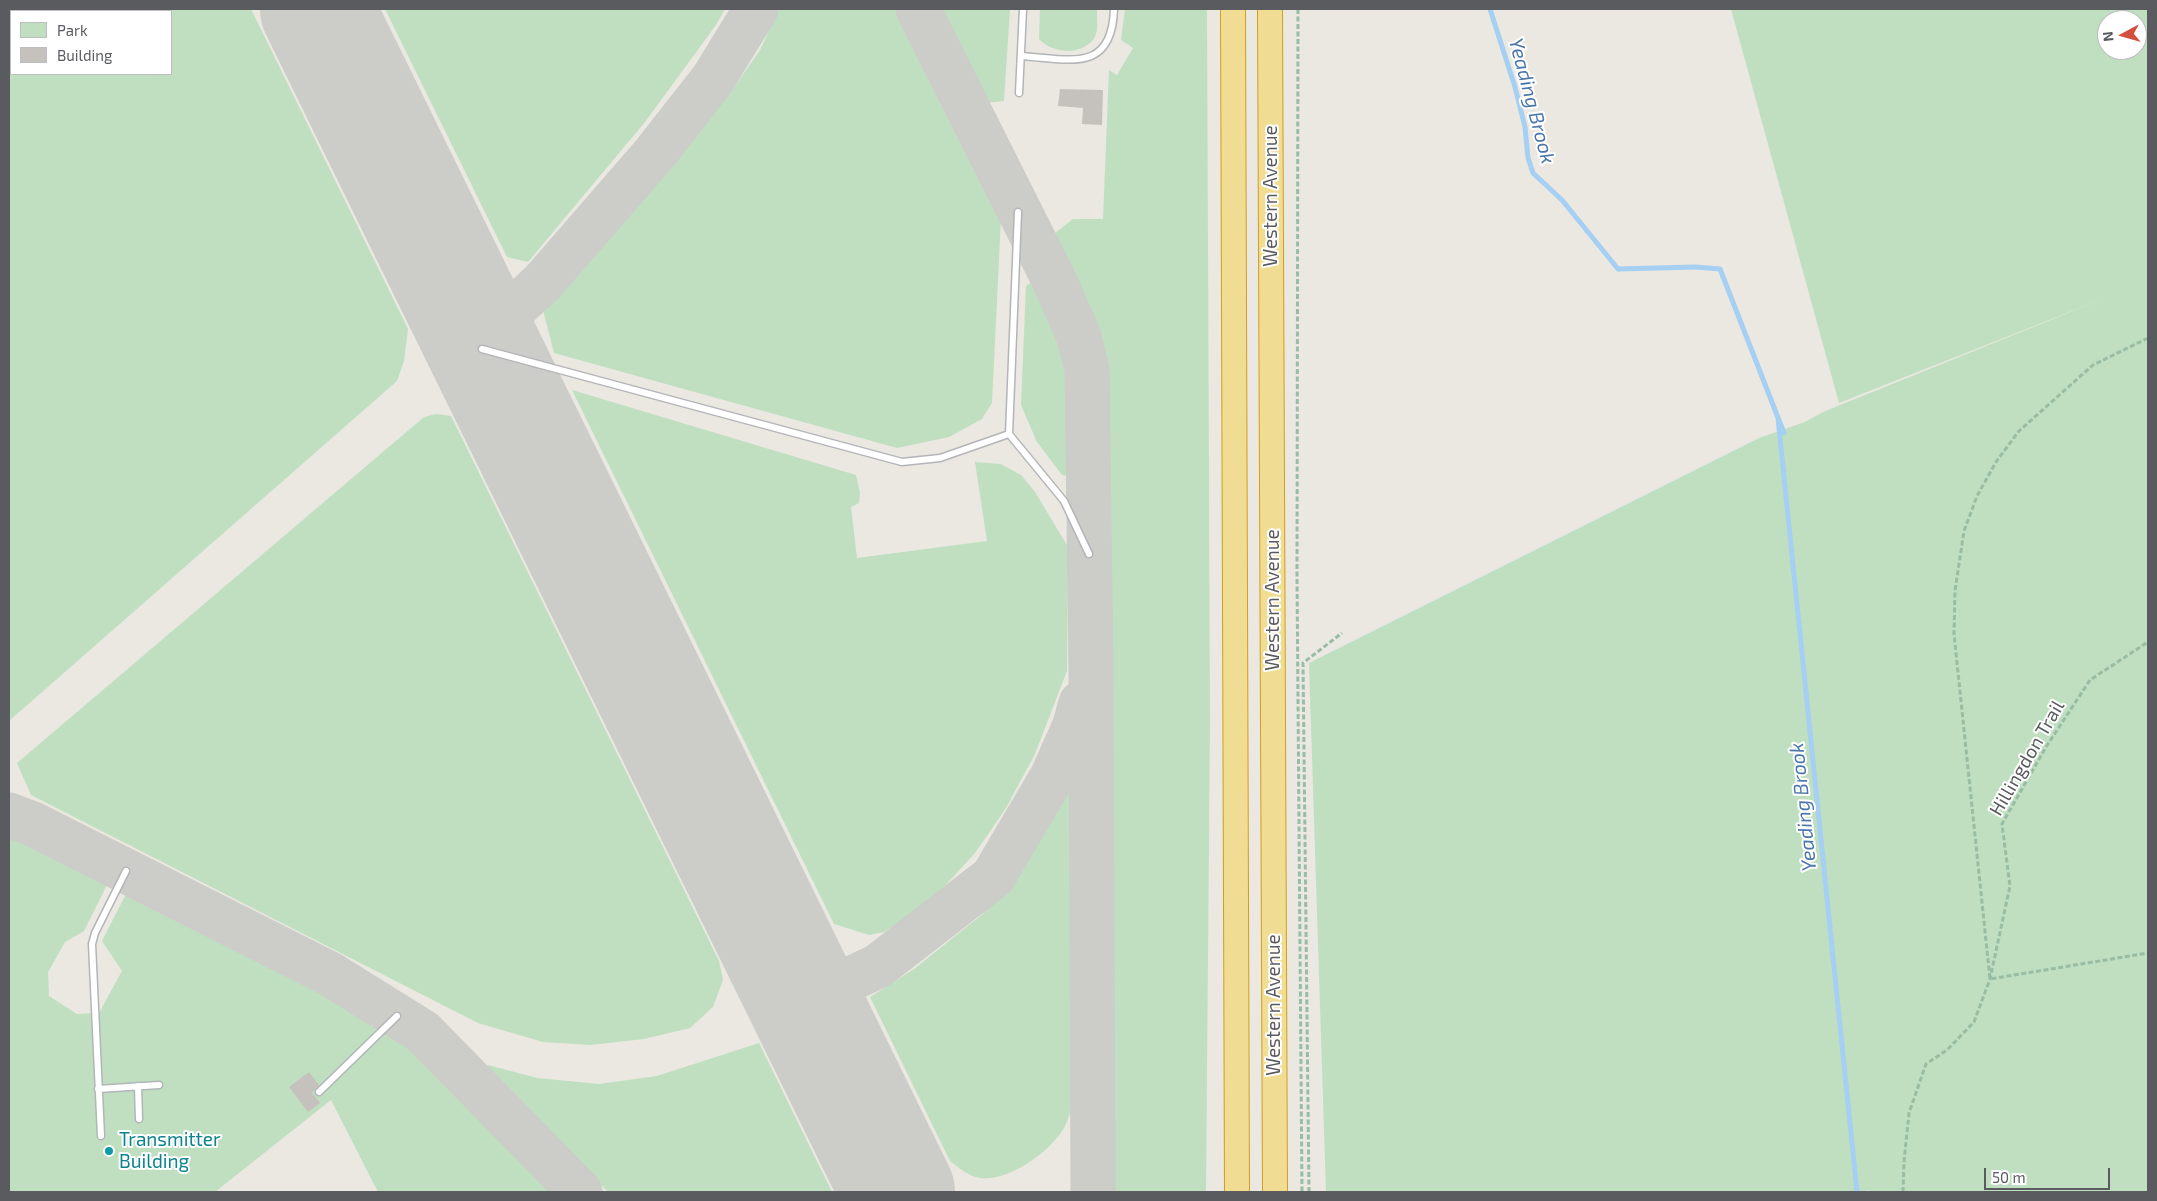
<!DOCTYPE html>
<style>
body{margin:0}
#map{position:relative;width:2157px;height:1201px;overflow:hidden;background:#eae8e0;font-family:"Exo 2",sans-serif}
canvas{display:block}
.frame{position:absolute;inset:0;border:10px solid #595b5f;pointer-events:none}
.legend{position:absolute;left:10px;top:10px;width:162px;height:65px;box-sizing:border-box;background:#fff;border:1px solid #bdbdbf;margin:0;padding:6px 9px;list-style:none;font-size:15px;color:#595b5f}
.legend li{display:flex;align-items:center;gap:10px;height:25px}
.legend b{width:25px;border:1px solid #bdbdbf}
.north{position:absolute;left:2097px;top:10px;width:50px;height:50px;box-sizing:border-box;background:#fff;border:1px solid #bdbdbf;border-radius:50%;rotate:264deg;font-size:14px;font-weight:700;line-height:20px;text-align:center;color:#595b5f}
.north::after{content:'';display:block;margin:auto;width:18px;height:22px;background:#d44f3d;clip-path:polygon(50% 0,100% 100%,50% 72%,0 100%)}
.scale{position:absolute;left:1984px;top:1168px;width:126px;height:22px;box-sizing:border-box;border:2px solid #595b5f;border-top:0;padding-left:6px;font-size:15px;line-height:18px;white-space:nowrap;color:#595b5f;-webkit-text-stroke:4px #fff;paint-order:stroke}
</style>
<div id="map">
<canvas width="2157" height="1201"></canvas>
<div class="frame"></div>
<ul class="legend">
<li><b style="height:14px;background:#bfdfc0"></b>Park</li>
<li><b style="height:14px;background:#c5c2bd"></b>Building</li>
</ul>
<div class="north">N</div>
<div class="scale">50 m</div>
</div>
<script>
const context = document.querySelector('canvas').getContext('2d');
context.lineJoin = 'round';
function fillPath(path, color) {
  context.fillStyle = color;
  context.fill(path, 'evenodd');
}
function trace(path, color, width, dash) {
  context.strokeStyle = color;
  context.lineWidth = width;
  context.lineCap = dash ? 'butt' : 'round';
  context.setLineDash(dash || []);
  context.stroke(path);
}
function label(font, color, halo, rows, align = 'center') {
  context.font = font + ' "Exo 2",sans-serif';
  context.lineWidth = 4;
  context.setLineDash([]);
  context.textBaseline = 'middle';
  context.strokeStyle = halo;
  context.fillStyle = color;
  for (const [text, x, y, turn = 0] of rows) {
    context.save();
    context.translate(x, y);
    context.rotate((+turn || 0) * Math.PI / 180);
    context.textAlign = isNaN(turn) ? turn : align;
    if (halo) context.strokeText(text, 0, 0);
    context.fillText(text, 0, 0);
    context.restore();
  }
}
fillPath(new Path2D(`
 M 9,9 L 251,9 L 408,329 L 404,361 L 397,381 L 9,721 ZM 11,11 L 171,11 L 171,74 L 11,74 Z
 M 385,9 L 725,9 L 716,25 L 645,122 L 528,262 L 507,257 Z
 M 779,9 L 897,9 L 1001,218 L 992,403 L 982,419 L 949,437 L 897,448 L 554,353 L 542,306 L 733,89 L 760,50 Z
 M 939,9 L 1010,9 L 1004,101 L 985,103 Z
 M 1040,9 L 1097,9 C 1097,18 1099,33 1093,40 C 1079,56 1052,53 1039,39 Z
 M 1125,9 L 1207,9 L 1210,720 L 1206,1192 L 1110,1192 L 1105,382 L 1100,348 L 1088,312 L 1050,237 L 1073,219 L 1103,219 L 1109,70 L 1117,75 L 1133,48 L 1121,40 Z
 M 1731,9 L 2148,9 L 2148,1192 L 1869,1192 L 1869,1190 L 1860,1192 L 1326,1192 L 1309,663 L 1759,438 L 1805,422 L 1823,412 L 2105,298 L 1839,403 ZM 2107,20 L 2137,20 L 2137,50 L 2107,50 Z
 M 1032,282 C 1040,299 1050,316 1056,334 C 1072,379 1069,429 1069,476 L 1062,475 L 1037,442 L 1021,405 L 1026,286 Z
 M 572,390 L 856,475 L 860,493 L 859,503 L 851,507 L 857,558 L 987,541 L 975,462 L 1001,464 L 1021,475 L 1035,492 L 1068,547 L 1067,671 L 1035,754 L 1006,808 L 975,853 L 943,888 L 920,910 L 884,932 L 869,935 L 834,924 Z
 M 436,414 L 451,416 L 719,961 L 723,980 L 713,1007 L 690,1028 L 644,1039 L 590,1045 L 543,1042 L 478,1023 L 31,795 L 17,763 L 424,417 Z
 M 1068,782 L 1071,785 L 1074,1083 C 1073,1096 1072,1111 1066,1124 C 1054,1150 1009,1182 980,1178 C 968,1176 959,1168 950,1161 L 870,997 L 914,969 L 983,914 L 1009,882 Z
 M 9,832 L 18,834 L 109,881 L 84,931 L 65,942 L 48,972 L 49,996 L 77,1014 L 99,1013 L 122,971 L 102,941 L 127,892 L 378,1021 L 403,1039 L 551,1192 L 378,1192 L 331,1100 L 215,1192 L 9,1192 Z
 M 759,1043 L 832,1192 L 608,1192 L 488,1070 L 488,1065 L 537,1078 L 599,1084 L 657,1076 Z`), '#bfdfc0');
trace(new Path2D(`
 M 1490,9 L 1515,87 L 1525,127 L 1528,158 L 1533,173 L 1562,200 L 1618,269 L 1696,267 L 1720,269 L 1784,433
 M 1778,418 L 1857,1192`), '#a6cff4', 5);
trace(new Path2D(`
 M 918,9 L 1055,282 L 1079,337 L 1087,370 L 1091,670 L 1093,1192
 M 450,283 L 466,300 L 495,311 L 518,305 L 543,282 L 655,153 L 713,79 L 756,9
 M 9,815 L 33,824 L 330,974 L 423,1032 L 580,1192
 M 777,947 L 804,975 L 819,983 L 842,983 L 878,966 L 993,877 L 1052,777 L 1075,725 L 1081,703`), '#ccccc8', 45);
trace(new Path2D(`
 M 317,9 C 508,404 706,797 898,1192`), '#ccccc8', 114);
fillPath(new Path2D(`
 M 1060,89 L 1103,90 L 1102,125 L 1082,124 L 1083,108 L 1058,106 Z
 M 309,1072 L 319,1085 L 312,1093 L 320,1103 L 308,1112 L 289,1087 Z`), '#c5c2bd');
const lane = new Path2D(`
 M 1021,56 C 1069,59 1112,74 1114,9
 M 1019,93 L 1023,9
 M 1018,212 L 1009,434 L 1064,501 L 1089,554
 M 482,349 L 902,462 L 940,458 L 1009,434
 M 138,1086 L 139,1119
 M 98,1089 L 159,1085
 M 319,1092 L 397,1016
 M 101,1136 L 92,944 L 95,933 L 126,871`);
const highway = new Path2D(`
 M 1233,9 L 1237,1192
 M 1270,9 L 1275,1192`);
trace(lane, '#b3b5b9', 9);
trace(highway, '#d19f1a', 26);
trace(new Path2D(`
 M 1298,9 L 1297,576 L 1302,1192
 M 2148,338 L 2093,365 L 2019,431 L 1996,462 L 1977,496 L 1964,531 L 1955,591 L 1954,634 L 1990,979 L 2148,953
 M 1309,1192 L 1303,663 L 1342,633
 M 1903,1192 L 1904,1162 L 1909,1113 L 1926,1064 L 1947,1050 L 1974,1022 L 1990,979 L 2010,886 L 2002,824 L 2046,747 L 2090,680 L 2148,642`), '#98bda4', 3, [5, 2.5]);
trace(lane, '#fff', 6);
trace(highway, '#f0dc92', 24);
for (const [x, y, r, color] of [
 [109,1151,5,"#0f9aa8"]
]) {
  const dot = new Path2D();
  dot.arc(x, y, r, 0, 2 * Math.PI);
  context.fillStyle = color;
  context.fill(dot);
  trace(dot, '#fff', 2);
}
label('19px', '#595b5f', '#fff', [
 ["Western Avenue",1271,196,-90],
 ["Western Avenue",1273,600,-90],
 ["Hillingdon Trail",2027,758,-60],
 ["Western Avenue",1274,1005,-90]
]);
label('19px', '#0d838f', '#fff', [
 ["Transmitter",119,1140],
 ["Building",119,1162]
], 'left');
label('italic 20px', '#4a76ab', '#fff', [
 ["Yeading Brook",1532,101,75],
 ["Yeading Brook",1803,807,-96]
]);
</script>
